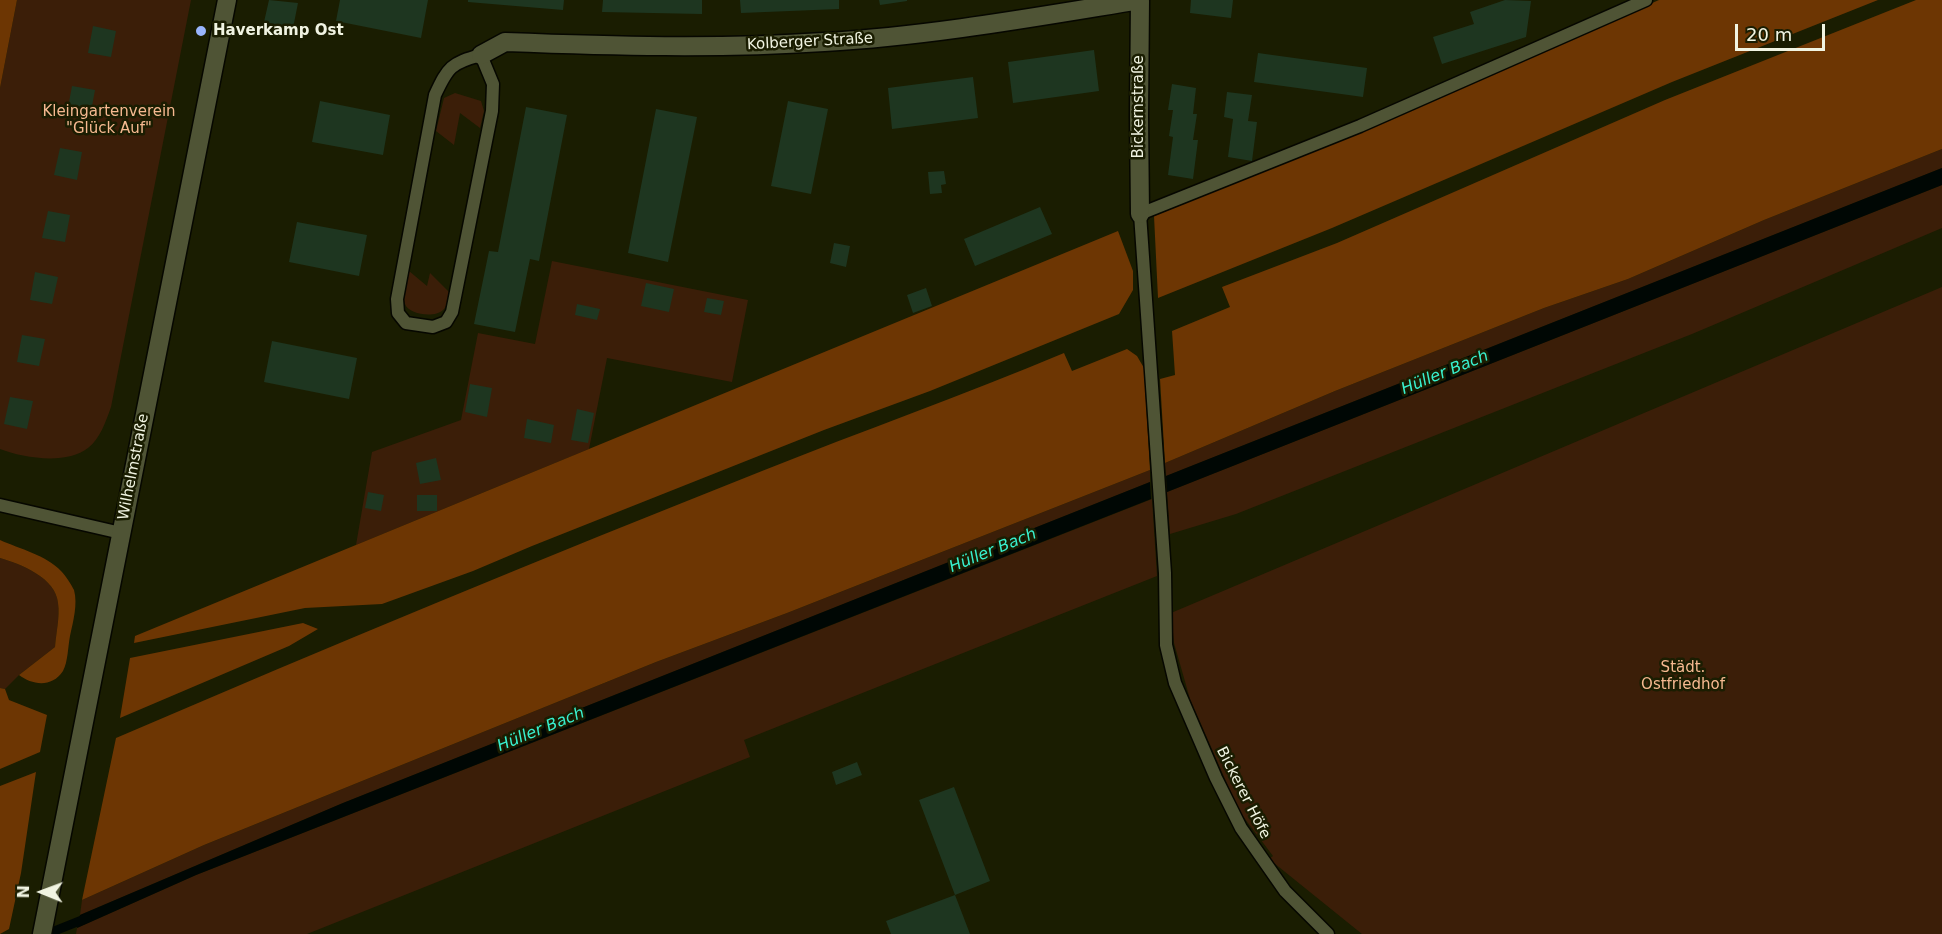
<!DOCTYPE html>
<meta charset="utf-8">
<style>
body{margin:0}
#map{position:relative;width:1942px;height:934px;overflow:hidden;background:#1a1d01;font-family:"DejaVu Sans",sans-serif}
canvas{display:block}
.north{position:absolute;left:12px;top:862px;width:60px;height:60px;-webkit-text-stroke:4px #1a1d01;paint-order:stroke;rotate:271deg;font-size:16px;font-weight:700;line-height:24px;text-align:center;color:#f1f4e2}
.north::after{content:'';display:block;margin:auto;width:21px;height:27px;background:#f1f4e2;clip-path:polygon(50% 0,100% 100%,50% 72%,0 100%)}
.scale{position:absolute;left:1735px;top:24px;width:90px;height:27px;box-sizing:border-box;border:3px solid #f1f4e2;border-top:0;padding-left:8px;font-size:18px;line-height:21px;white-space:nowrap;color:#f1f4e2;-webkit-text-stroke:4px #1a1d01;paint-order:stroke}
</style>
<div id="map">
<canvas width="1942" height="934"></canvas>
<div class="north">N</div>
<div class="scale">20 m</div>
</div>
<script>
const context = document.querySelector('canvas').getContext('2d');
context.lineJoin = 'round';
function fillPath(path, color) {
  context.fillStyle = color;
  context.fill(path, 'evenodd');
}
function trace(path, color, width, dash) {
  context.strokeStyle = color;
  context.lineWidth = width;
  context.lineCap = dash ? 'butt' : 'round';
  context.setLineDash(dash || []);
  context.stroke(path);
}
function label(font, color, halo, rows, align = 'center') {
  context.font = font + ' "DejaVu Sans",sans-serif';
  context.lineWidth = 5;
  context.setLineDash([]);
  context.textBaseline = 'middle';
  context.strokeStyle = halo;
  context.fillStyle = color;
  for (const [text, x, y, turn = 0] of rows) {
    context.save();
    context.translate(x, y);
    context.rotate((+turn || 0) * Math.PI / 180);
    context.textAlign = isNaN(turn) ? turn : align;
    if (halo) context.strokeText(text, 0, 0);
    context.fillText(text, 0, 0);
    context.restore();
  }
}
fillPath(new Path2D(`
 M 17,0 L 191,0 L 111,407 C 106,421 100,439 88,448 C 67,465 23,458 0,449 L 0,88 Z
 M 455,93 L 481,101 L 484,111 L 480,128 L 460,113 L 454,145 L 436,131 L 444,98 Z
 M 1942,149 L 1942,168 L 1166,476 L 1165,463 L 1335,391 L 1544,308 L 1628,279 L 1764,220 Z
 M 1942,185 L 1942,228 L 1692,334 L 1236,514 L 1170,534 L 1167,492 Z
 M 552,261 L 748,300 L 732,382 L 607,358 L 589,449 L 356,545 L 372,452 L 461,420 L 478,333 L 535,344 Z
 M 409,271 L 427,286 L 430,273 L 449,292 C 448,298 448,306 443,310 C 435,318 409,315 405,304 C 401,295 407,280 409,271 Z
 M 1942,287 L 1942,934 L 1362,934 L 1269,859 L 1273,856 L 1239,811 L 1190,699 L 1174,643 L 1171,613 Z
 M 1150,470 L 1150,482 L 343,803 L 80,915 L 82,900 L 204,845 L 656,662 L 787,613 Z
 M 1152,499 L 1157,576 L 744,740 L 750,757 L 307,934 L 76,934 L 77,928 L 196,875 Z
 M 0,558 C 21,564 56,578 58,603 C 60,617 56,633 55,647 L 19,675 L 5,689 L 0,688 Z`), '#3b1e08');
fillPath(new Path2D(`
 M 0,0 L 17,0 L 0,88 Z
 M 1659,0 L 1878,0 L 1672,82 L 1332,228 L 1158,298 L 1154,216 L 1374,126 Z
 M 1916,0 L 1942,0 L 1942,149 L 1764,220 L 1628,279 L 1544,308 L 1335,391 L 1165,463 L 1160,379 L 1175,375 L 1172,331 L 1230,307 L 1222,287 L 1337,243 L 1665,100 Z
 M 1118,231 L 1133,271 L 1133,290 L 1119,314 L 930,391 L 824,430 L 532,546 L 473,571 L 382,604 L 305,608 L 134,643 L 135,636 Z
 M 1127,349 L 1137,356 L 1144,368 L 1150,470 L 787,613 L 656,662 L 204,845 L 82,900 L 116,738 C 330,646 545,557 762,471 C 862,431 964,395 1064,353 L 1072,371 Z
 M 0,540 C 20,549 46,555 61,571 C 66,576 71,584 74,590 C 78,604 73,622 70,636 C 68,646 68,662 63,671 C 52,688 32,685 19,675 L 55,647 C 56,633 60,617 58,603 C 56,578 21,564 0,558 Z
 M 303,623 L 318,629 L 289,646 L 120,718 L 130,658 Z
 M 0,688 L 5,689 L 9,700 L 47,715 L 40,752 L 0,769 Z
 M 36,772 L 21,873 L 9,929 L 0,934 L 0,786 Z`), '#6d3603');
fillPath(new Path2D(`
 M 1942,168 L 1942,185 L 1167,492 L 1166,476 Z
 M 1150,482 L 1151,499 L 196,875 L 77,928 L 80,915 L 343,803 Z`), '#000704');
trace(new Path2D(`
 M 47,934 L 87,918`), '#000704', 9);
fillPath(new Path2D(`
 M 269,0 L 298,3 L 293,28 L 264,22 Z
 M 340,0 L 428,0 L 421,38 L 336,21 Z
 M 468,0 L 564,0 L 563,10 L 468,2 Z
 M 603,0 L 702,0 L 702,14 L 602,12 Z
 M 740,0 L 839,0 L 839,9 L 741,13 Z
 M 879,0 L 907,0 L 907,1 L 880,5 Z
 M 1191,0 L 1233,0 L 1231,18 L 1190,13 Z
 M 1505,0 L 1531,1 L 1526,37 L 1442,64 L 1433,37 L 1474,24 L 1470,12 Z
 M 93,26 L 116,31 L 111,57 L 88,53 Z
 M 1094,50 L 1099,91 L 1013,103 L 1008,62 Z
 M 1258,53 L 1367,68 L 1363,97 L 1254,82 Z
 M 973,77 L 978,118 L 892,129 L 888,88 Z
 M 1172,84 L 1196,88 L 1193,114 L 1197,114 L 1193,140 L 1198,140 L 1193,179 L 1168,175 L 1173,137 L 1169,136 L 1173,110 L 1168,110 Z
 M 72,86 L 95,90 L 90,117 L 67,113 Z
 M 1227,92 L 1252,95 L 1248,121 L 1257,122 L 1252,161 L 1228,157 L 1233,119 L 1224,117 Z
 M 320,101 L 390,115 L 383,155 L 312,142 Z
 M 788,101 L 828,109 L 811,194 L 771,186 Z
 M 526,107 L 567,115 L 539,261 L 530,259 L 515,332 L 474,324 L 489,251 L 498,252 Z
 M 656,109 L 697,117 L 668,262 L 628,253 Z
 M 60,148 L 82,152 L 77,180 L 54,175 Z
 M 944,171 L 946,184 L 941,185 L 942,193 L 930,194 L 928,172 Z
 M 1040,207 L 1052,234 L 975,266 L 964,239 Z
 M 48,211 L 70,215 L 65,242 L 42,238 Z
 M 297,222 L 367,235 L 359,276 L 289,262 Z
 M 834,243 L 850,246 L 846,267 L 830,263 Z
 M 35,272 L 58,277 L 52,304 L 30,300 Z
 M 646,283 L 674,289 L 669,312 L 641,306 Z
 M 926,288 L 932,306 L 913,313 L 907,295 Z
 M 707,298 L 724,301 L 721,315 L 704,312 Z
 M 577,304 L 600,309 L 597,320 L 575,315 Z
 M 22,335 L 45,339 L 39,366 L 17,362 Z
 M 272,341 L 357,358 L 349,399 L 264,382 Z
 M 470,384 L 492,388 L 487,417 L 465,412 Z
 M 10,397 L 33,401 L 27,429 L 4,424 Z
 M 577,409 L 594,413 L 588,443 L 571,440 Z
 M 527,419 L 554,425 L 551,443 L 524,438 Z
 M 436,458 L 441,480 L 420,484 L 416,463 Z
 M 368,492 L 384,495 L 381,511 L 365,508 Z
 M 417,495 L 437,495 L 437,511 L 417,511 Z
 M 857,762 L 862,775 L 836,785 L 832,772 Z
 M 954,787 L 990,881 L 955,895 L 919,800 Z
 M 955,895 L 970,934 L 891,934 L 886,921 Z`), '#1e3620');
const service = new Path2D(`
 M 481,55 L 493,84 L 492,111 L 452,312 L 446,322 L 433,327 L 406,323 L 398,313 L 397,299 L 435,95 C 448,67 451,63 481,55 Z
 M 0,505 L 121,533
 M 1328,934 L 1285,891 L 1241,828 L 1216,778 L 1175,683 L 1166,645 L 1165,573 L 1140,214 L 1360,126 L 1646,0`);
const minor = new Path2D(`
 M 1140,0 L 1139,116 L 1140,214
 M 481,55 L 505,42 C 611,46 718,49 824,42 C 930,36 1035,17 1140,0`);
const tertiary = new Path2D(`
 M 42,934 L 227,0`);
trace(service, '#060700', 15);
trace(minor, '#060700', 21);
trace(tertiary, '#060700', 21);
trace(service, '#4f5435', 12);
trace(minor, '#4f5435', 18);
trace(tertiary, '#4f5435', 18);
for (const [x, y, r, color] of [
 [201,31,6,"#99b5fd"]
]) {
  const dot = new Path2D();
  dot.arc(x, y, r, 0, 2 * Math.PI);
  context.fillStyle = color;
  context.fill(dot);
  trace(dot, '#1a1d01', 2);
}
label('bold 15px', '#f1f4e2', '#1a1d01', [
 ["Haverkamp Ost",213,31]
], 'left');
label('15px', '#f1f4e2', '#1a1d01', [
 ["Kolberger Straße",810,42,-3],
 ["Bickernstraße",1139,107,-90],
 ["Wilhelmstraße",134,467,-79],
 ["Bickerer Höfe",1243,793,63]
]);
label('15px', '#f6b990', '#1a1d01', [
 ["Kleingartenverein",109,112],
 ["\"Glück Auf\"",109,129],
 ["Städt.",1683,668],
 ["Ostfriedhof",1683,685]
]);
label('italic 16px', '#38f0ce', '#1a1d01', [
 ["Hüller Bach",1445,373,-22],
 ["Hüller Bach",993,551,-22],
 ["Hüller Bach",541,730,-22]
]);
</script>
